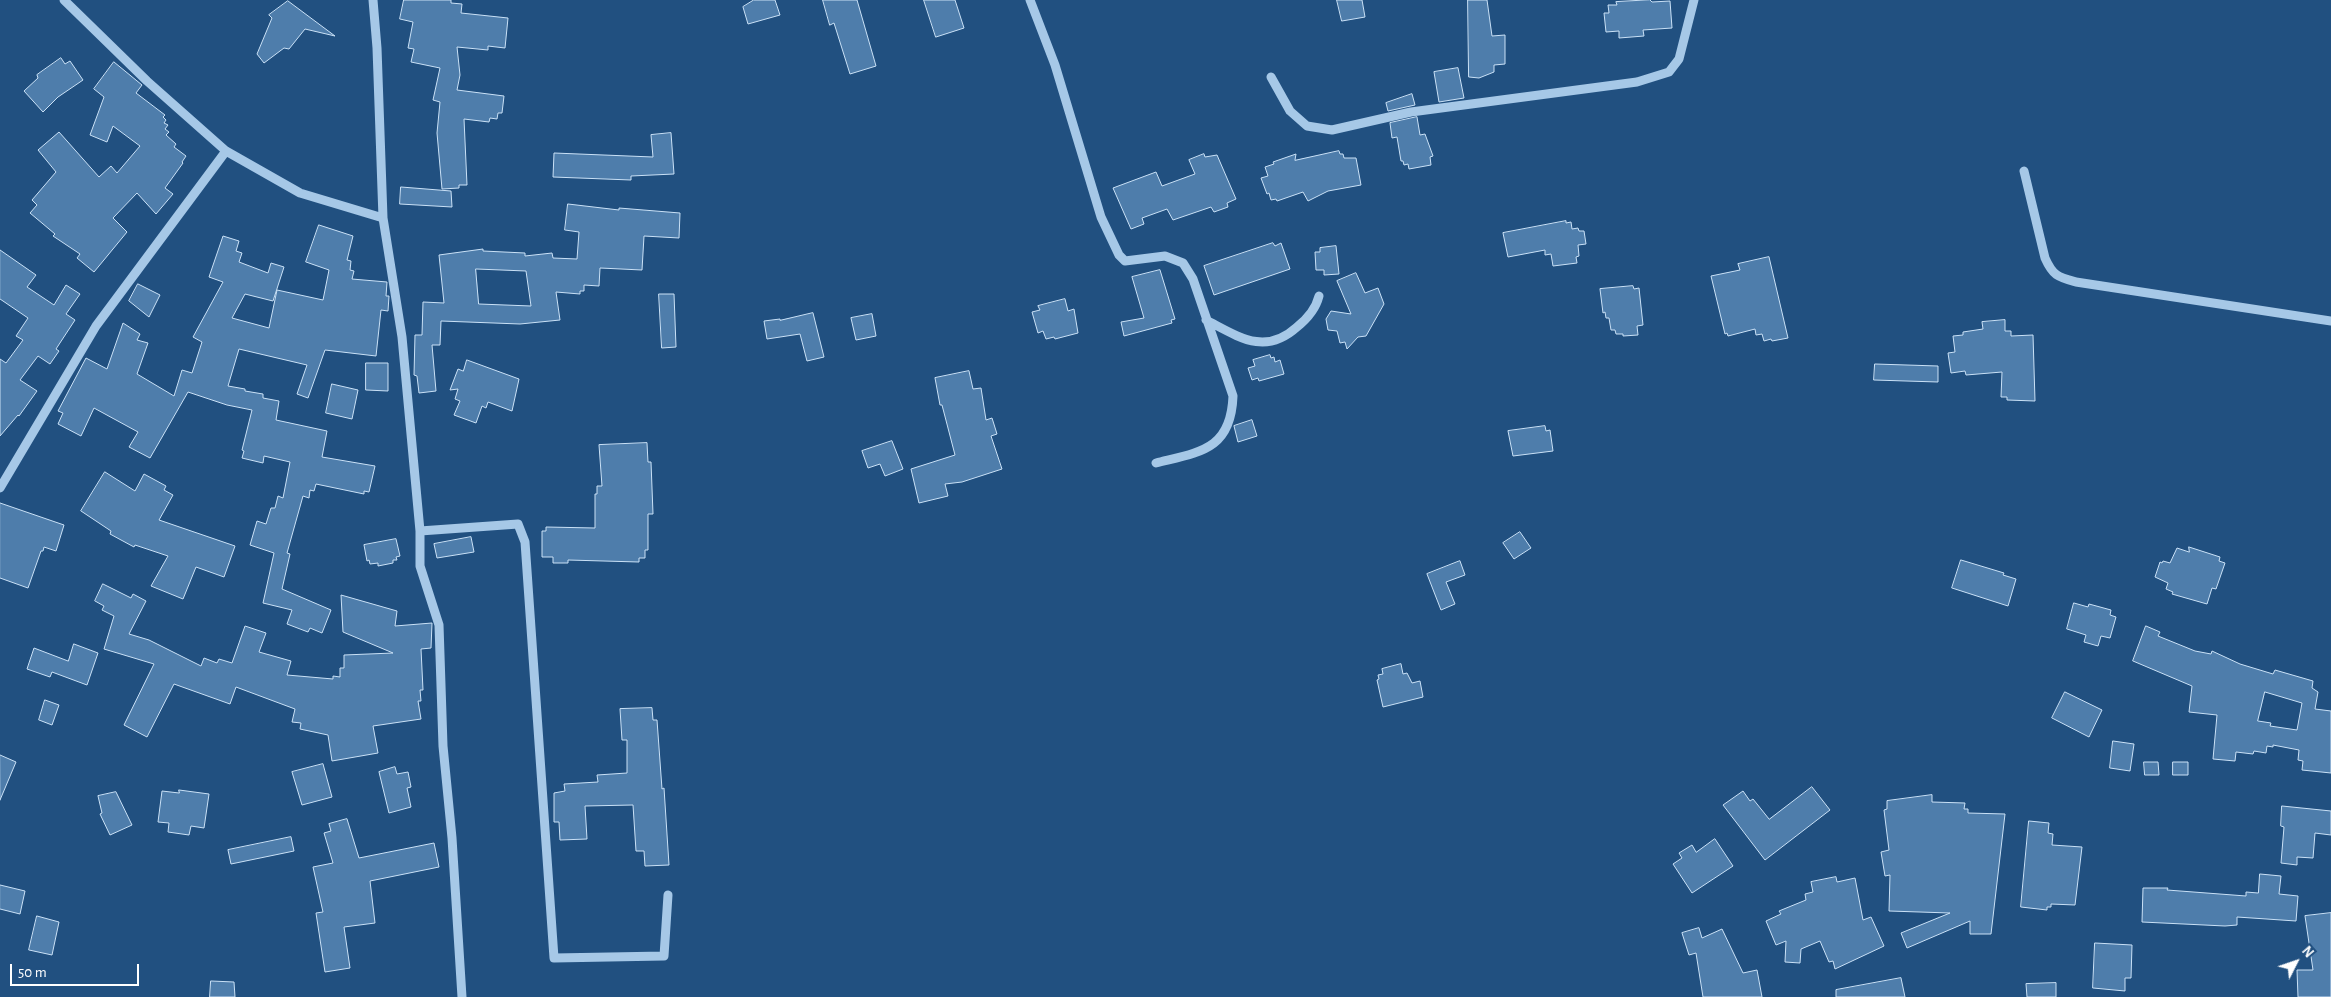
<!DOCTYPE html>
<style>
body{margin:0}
#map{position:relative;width:2331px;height:997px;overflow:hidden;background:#215080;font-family:"Alegreya Sans",sans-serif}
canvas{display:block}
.north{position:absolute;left:2271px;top:937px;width:50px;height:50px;-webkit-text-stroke:4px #215080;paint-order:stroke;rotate:49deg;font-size:14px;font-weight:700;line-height:20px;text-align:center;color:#fff}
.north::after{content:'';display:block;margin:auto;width:18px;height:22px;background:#fff;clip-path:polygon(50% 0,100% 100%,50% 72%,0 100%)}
.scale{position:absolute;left:10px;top:964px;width:129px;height:22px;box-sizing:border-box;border:2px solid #fff;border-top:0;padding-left:6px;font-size:15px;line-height:18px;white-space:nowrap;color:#fff;-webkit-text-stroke:4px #215080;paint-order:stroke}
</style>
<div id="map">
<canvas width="2331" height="997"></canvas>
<div class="north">N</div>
<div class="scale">50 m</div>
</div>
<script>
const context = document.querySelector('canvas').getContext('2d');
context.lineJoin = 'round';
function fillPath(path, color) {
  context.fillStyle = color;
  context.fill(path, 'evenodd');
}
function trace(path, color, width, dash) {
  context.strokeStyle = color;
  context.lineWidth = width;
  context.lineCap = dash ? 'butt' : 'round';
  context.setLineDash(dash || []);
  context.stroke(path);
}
const building = new Path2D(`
 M 404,0 L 451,0 L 451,3 L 462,4 L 461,13 L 508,18 L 505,48 L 488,46 L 488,50 L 457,47 L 460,75 L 457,90 L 504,96 L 502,113 L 498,113 L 497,119 L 490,118 L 489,122 L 464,119 L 467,185 L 459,185 L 459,188 L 442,189 L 437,133 L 440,102 L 433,100 L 440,68 L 411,62 L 414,49 L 408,48 L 413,22 L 400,19 Z
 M 754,0 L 775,0 L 780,15 L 748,24 L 743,7 Z
 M 823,0 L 857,0 L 876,66 L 850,74 L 834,23 L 830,25 Z
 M 924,0 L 955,0 L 964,28 L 936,37 Z
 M 1337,0 L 1362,0 L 1365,17 L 1342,21 Z
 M 1468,0 L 1487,0 L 1492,36 L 1505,35 L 1505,64 L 1494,65 L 1494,72 L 1479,78 L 1469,77 Z
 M 1650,0 L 1652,2 L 1670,1 L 1672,28 L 1643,30 L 1644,36 L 1619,38 L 1619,31 L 1606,32 L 1604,13 L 1609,13 L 1608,5 L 1617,5 L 1616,2 Z
 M 288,1 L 335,36 L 305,29 L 289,49 L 284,48 L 264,63 L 257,54 L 272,18 L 269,15 Z
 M 61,58 L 65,64 L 70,61 L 83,80 L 58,97 L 43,112 L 24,91 L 38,78 L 37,75 Z
 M 114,62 L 142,85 L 136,93 L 165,115 L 163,117 L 166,120 L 164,123 L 168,125 L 165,129 L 169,132 L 166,135 L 176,144 L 174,147 L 186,156 L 182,162 L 183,163 L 165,188 L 173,194 L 156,214 L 137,193 L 113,218 L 127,232 L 94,272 L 77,258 L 80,254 L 53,236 L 55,234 L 30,213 L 37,205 L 32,200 L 56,172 L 38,150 L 59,132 L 99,177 L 111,166 L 117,173 L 140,146 L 113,126 L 107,142 L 90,135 L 104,97 L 94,89 Z
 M 1458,68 L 1464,98 L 1439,102 L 1434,72 Z
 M 1412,94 L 1415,105 L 1388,111 L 1386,103 Z
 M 1417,117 L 1420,135 L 1425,134 L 1433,156 L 1430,157 L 1431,165 L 1409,169 L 1408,164 L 1404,165 L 1403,161 L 1401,161 L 1397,137 L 1392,138 L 1390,123 Z
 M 671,133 L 674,174 L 631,176 L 631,180 L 553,177 L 554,153 L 653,157 L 651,135 Z
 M 1339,151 L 1340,154 L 1343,154 L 1344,158 L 1356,158 L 1361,185 L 1328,191 L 1308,201 L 1303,192 L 1277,201 L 1276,199 L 1271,200 L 1269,193 L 1267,194 L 1261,178 L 1268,176 L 1265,167 L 1274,164 L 1273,162 L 1296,154 L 1295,160 Z
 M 1204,154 L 1205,157 L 1217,155 L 1236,199 L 1227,203 L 1228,207 L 1214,212 L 1211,207 L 1173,220 L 1167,209 L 1142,218 L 1144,224 L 1131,229 L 1113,188 L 1156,172 L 1162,186 L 1195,174 L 1189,160 Z
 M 401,187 L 451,191 L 452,207 L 400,204 Z
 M 568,204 L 619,210 L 619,208 L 680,213 L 679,238 L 644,236 L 642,270 L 600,268 L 599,286 L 584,285 L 584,291 L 580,291 L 580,294 L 556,292 L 560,320 L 520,324 L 441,321 L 440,345 L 432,345 L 436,391 L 419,393 L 417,376 L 414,375 L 415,335 L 422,335 L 423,302 L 444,303 L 439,255 L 483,249 L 483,251 L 525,253 L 525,256 L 552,253 L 553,258 L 577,259 L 579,232 L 565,230 ZM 476,269 L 526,271 L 531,306 L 479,304 Z
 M 1566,221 L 1566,223 L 1571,222 L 1572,229 L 1578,228 L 1579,231 L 1584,231 L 1586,244 L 1578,245 L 1579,256 L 1576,257 L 1577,263 L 1553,266 L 1551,254 L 1545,255 L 1545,250 L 1508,257 L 1503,233 Z
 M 319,225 L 353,236 L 347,260 L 351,261 L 350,270 L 354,271 L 352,279 L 387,282 L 386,296 L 389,296 L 388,311 L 381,310 L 376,356 L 325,350 L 308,398 L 297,394 L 307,365 L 239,349 L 228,386 L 245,389 L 245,391 L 263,394 L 263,398 L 279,401 L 276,420 L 327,431 L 322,457 L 375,466 L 369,492 L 364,491 L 364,494 L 316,484 L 314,491 L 310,490 L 309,498 L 303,496 L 287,553 L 290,554 L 282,589 L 331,610 L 322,633 L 310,628 L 308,632 L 287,624 L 292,610 L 263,603 L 274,553 L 250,545 L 257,521 L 266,524 L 271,508 L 275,508 L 278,496 L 283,498 L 290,462 L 264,456 L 263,463 L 242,458 L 244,451 L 242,450 L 252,410 L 227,405 L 188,392 L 150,458 L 129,447 L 138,432 L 94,408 L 81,436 L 58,424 L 63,413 L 58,411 L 86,358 L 107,369 L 123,323 L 140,334 L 137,340 L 148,343 L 137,374 L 174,396 L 182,370 L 192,373 L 202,342 L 193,337 L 223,282 L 209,277 L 223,236 L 239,241 L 236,251 L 242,253 L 239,262 L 268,273 L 271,263 L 284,267 L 273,301 L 245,294 L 232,318 L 269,328 L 277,290 L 323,300 L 329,270 L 306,262 Z
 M 1273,243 L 1275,246 L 1281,243 L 1290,269 L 1214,295 L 1204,266 Z
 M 1336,246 L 1339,274 L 1324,275 L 1324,270 L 1316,270 L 1315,252 L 1320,252 L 1320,248 Z
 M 0,250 L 36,275 L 27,287 L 54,305 L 66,285 L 80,294 L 66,314 L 75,320 L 56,349 L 59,351 L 50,364 L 38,356 L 20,380 L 37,391 L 19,416 L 18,415 L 0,436 L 0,359 L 6,363 L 23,340 L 16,336 L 28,318 L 0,299 Z
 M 1769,257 L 1788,338 L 1772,341 L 1771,339 L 1764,341 L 1762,334 L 1756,335 L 1755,329 L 1728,336 L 1727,333 L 1725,334 L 1711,276 L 1740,270 L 1738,264 Z
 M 1160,270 L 1175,319 L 1171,320 L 1172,323 L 1124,336 L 1121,322 L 1144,318 L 1132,277 Z
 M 1356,273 L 1365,293 L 1378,288 L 1384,304 L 1366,336 L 1358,337 L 1347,349 L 1345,342 L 1340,343 L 1337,331 L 1328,330 L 1326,319 L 1331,311 L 1351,314 L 1337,281 Z
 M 138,284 L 160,295 L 149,317 L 129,301 Z
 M 1633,286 L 1634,289 L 1639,288 L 1643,325 L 1637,326 L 1638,335 L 1623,336 L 1623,334 L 1616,334 L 1615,330 L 1611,330 L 1609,318 L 1606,318 L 1605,312 L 1603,313 L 1600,289 Z
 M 659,294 L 674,294 L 676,347 L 662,348 Z
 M 1065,299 L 1068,311 L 1074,309 L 1078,333 L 1055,339 L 1054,337 L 1046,339 L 1043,331 L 1038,333 L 1032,312 L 1040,310 L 1038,306 Z
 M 813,313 L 824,357 L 807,361 L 800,334 L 767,339 L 764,321 L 780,319 L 780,320 Z
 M 872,314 L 876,336 L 856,340 L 851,318 Z
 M 2005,320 L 2005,331 L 2011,331 L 2011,336 L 2033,335 L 2035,401 L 2007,400 L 2007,397 L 2001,397 L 2002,372 L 1966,375 L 1965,371 L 1951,373 L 1948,353 L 1955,352 L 1953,336 L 1963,335 L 1963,332 L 1983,329 L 1982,322 Z
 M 1270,355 L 1271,358 L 1274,357 L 1275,362 L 1280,360 L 1284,374 L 1259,381 L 1258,378 L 1252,380 L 1248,368 L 1255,366 L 1253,360 Z
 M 467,360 L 519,379 L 512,411 L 488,402 L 486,408 L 482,406 L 476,423 L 454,415 L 460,401 L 455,399 L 458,389 L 450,390 L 458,369 L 463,371 Z
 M 366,363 L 388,363 L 388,391 L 366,390 Z
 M 1875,364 L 1938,366 L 1938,382 L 1874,380 Z
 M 969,371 L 973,389 L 981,388 L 986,420 L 992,418 L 997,434 L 991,436 L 1002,469 L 962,482 L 945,484 L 948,496 L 919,503 L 911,469 L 955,455 L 942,405 L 940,405 L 935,378 Z
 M 332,384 L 358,390 L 352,419 L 326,413 Z
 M 1252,420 L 1257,436 L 1238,442 L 1234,426 Z
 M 1545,426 L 1546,431 L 1550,430 L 1553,451 L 1513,456 L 1508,431 Z
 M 892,441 L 903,469 L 885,476 L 880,464 L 868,468 L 862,451 Z
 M 647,443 L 648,462 L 651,462 L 653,514 L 648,514 L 648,550 L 645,550 L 645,558 L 639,558 L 639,562 L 568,560 L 568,563 L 553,563 L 553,557 L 542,557 L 542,531 L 546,531 L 546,527 L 595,528 L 595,494 L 597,494 L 597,486 L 602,486 L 599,445 Z
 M 105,472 L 135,491 L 144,474 L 166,486 L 164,490 L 173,495 L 159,520 L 235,546 L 224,577 L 196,567 L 183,599 L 151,586 L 168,556 L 135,545 L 134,547 L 110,534 L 111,531 L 81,511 Z
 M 0,503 L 64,525 L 56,551 L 44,547 L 43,551 L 41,551 L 28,588 L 0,578 Z
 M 1520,532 L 1531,548 L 1514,559 L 1503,543 Z
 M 471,537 L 474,552 L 437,558 L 434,544 Z
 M 396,539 L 400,556 L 396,557 L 397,560 L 393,560 L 393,563 L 378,566 L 378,563 L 370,564 L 369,560 L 367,561 L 364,545 Z
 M 2189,547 L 2220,557 L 2219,561 L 2225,563 L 2216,589 L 2212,588 L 2207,604 L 2172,594 L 2173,592 L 2166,589 L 2168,583 L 2155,577 L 2160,562 L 2162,563 L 2163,561 L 2170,563 L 2177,548 L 2189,552 Z
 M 1961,560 L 2004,573 L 2003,575 L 2016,579 L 2008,606 L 1952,588 Z
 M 1460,561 L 1465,575 L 1446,582 L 1455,604 L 1441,610 L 1427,574 Z
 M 103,584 L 131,598 L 133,594 L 146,601 L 129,634 L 149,640 L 201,666 L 204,658 L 217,663 L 219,659 L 232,663 L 245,626 L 266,633 L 259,652 L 291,661 L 287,675 L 333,679 L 333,676 L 340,677 L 340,668 L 344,668 L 344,655 L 393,653 L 343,632 L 341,595 L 397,611 L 395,626 L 432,623 L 431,648 L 421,649 L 423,690 L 420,690 L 421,701 L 418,701 L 421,719 L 373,726 L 378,753 L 332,761 L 328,735 L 300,729 L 301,723 L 292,722 L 295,709 L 236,687 L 230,704 L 174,684 L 147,737 L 124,725 L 154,664 L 104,649 L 114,616 L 102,610 L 104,606 L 95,601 Z
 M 2074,603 L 2088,607 L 2089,604 L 2111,610 L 2110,615 L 2116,617 L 2110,638 L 2101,636 L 2098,646 L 2084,642 L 2086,635 L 2067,629 Z
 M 2146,626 L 2160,632 L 2158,636 L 2195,651 L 2211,654 L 2212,651 L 2240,664 L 2273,674 L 2275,670 L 2313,681 L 2312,688 L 2318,692 L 2315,709 L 2331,711 L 2331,773 L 2302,770 L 2303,761 L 2298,760 L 2299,750 L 2273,745 L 2273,747 L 2267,746 L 2266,753 L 2254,751 L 2253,754 L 2236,752 L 2235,761 L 2213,759 L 2217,715 L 2189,712 L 2192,686 L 2133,661 ZM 2265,692 L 2302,703 L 2297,730 L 2270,726 L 2271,723 L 2258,721 Z
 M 74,644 L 98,653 L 87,685 L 52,672 L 50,677 L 27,669 L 34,648 L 68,661 Z
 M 1401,664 L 1403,674 L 1407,673 L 1412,683 L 1420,681 L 1423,697 L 1383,707 L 1377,680 L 1379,679 L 1378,675 L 1383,674 L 1382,669 Z
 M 2065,692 L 2102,710 L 2089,737 L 2052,718 Z
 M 45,700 L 59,705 L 52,725 L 39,720 Z
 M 652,708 L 653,720 L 657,720 L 662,789 L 664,788 L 669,865 L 645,866 L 644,851 L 636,851 L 633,805 L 585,806 L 587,839 L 560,840 L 559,822 L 554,822 L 554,793 L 565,791 L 564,784 L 598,782 L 597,775 L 627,773 L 627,740 L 622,740 L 620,709 Z
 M 2113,741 L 2134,744 L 2130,771 L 2110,768 Z
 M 0,755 L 16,762 L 0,800 Z
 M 2144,762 L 2158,762 L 2159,775 L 2145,775 Z
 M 2173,762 L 2188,762 L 2188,775 L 2173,775 Z
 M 323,764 L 332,797 L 302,805 L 292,772 Z
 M 395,767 L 397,774 L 408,772 L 411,787 L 407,788 L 411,807 L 389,813 L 379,772 Z
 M 1812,787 L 1830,810 L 1765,860 L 1723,805 L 1743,791 L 1750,801 L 1753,799 L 1769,819 Z
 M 179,790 L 209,794 L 204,828 L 191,826 L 189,835 L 168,832 L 169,823 L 158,822 L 162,791 L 179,793 Z
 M 116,792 L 132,825 L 110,835 L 100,814 L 102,813 L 98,796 Z
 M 1932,795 L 1932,802 L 1965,803 L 1964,809 L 1968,809 L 1968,813 L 2005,814 L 1991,934 L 1970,934 L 1970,921 L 1907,948 L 1901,933 L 1950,913 L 1889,911 L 1890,875 L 1885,876 L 1881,852 L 1889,850 L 1884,810 L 1887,809 L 1887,801 Z
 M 2282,806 L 2331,811 L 2331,835 L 2315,833 L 2313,858 L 2297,857 L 2297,865 L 2281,863 L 2284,827 L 2281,826 Z
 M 347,819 L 359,858 L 434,843 L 439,867 L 370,881 L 375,923 L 344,927 L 350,968 L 325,972 L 316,913 L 323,912 L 313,867 L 333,863 L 324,833 L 331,831 L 329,824 Z
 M 2029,821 L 2049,823 L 2048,833 L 2053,834 L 2052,845 L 2082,847 L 2075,905 L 2051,904 L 2051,907 L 2047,907 L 2047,910 L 2021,907 Z
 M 291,837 L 294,851 L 231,864 L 228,850 Z
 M 1715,839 L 1733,866 L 1692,893 L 1673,864 L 1682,858 L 1679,853 L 1692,845 L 1696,852 Z
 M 2260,874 L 2281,876 L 2279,894 L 2298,896 L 2296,921 L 2237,917 L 2237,925 L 2225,926 L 2142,922 L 2143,888 L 2168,888 L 2167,890 L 2246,896 L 2246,892 L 2258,893 Z
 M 1836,877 L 1837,882 L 1855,878 L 1863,920 L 1871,917 L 1884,946 L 1835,969 L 1833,961 L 1829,962 L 1820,941 L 1801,949 L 1800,963 L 1785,962 L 1786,941 L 1776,945 L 1766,921 L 1781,914 L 1779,911 L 1806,900 L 1805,894 L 1813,892 L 1811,882 Z
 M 0,885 L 25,891 L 20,914 L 0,909 Z
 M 2331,913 L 2331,997 L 2298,997 L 2297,970 L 2313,970 L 2305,916 Z
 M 37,916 L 59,922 L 52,955 L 29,950 Z
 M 1699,928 L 1702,938 L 1722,929 L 1743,973 L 1757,970 L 1762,997 L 1703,997 L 1696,953 L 1689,955 L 1682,933 Z
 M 2095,943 L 2132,945 L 2131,978 L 2125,978 L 2125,991 L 2093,988 Z
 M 1901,978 L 1905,997 L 1836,997 L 1836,990 Z
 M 211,981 L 234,982 L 235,997 L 210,997 Z
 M 2056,983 L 2056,997 L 2027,997 L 2026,984 Z`);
fillPath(building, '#4e7dab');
trace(building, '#cae1f6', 1);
trace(new Path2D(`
 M 64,0 L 147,81 L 226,151 L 300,193 L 383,218
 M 373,0 L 377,48 L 383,218 L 402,337 L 420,531 L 420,566 L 439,625 L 443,746 L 452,838 L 462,997
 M 1030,0 L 1055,65 L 1101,217 L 1119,255 L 1125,261 L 1165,256 L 1183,263 L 1193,279 L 1233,396 C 1231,450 1200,452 1156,463
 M 1271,77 L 1290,111 L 1307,126 L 1332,130 L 1411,112 L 1637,82 L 1669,72 L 1679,59 L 1694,0
 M 2024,171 L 2045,258 C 2053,276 2058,277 2076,282 L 2331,321
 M 1206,320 C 1239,337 1265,356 1297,327 C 1307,319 1316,308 1319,296
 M 0,488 L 96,326 L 226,151
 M 420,531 L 518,524 L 525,542 L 554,958 L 664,956 L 668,895`), '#a6c8e7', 9);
</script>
